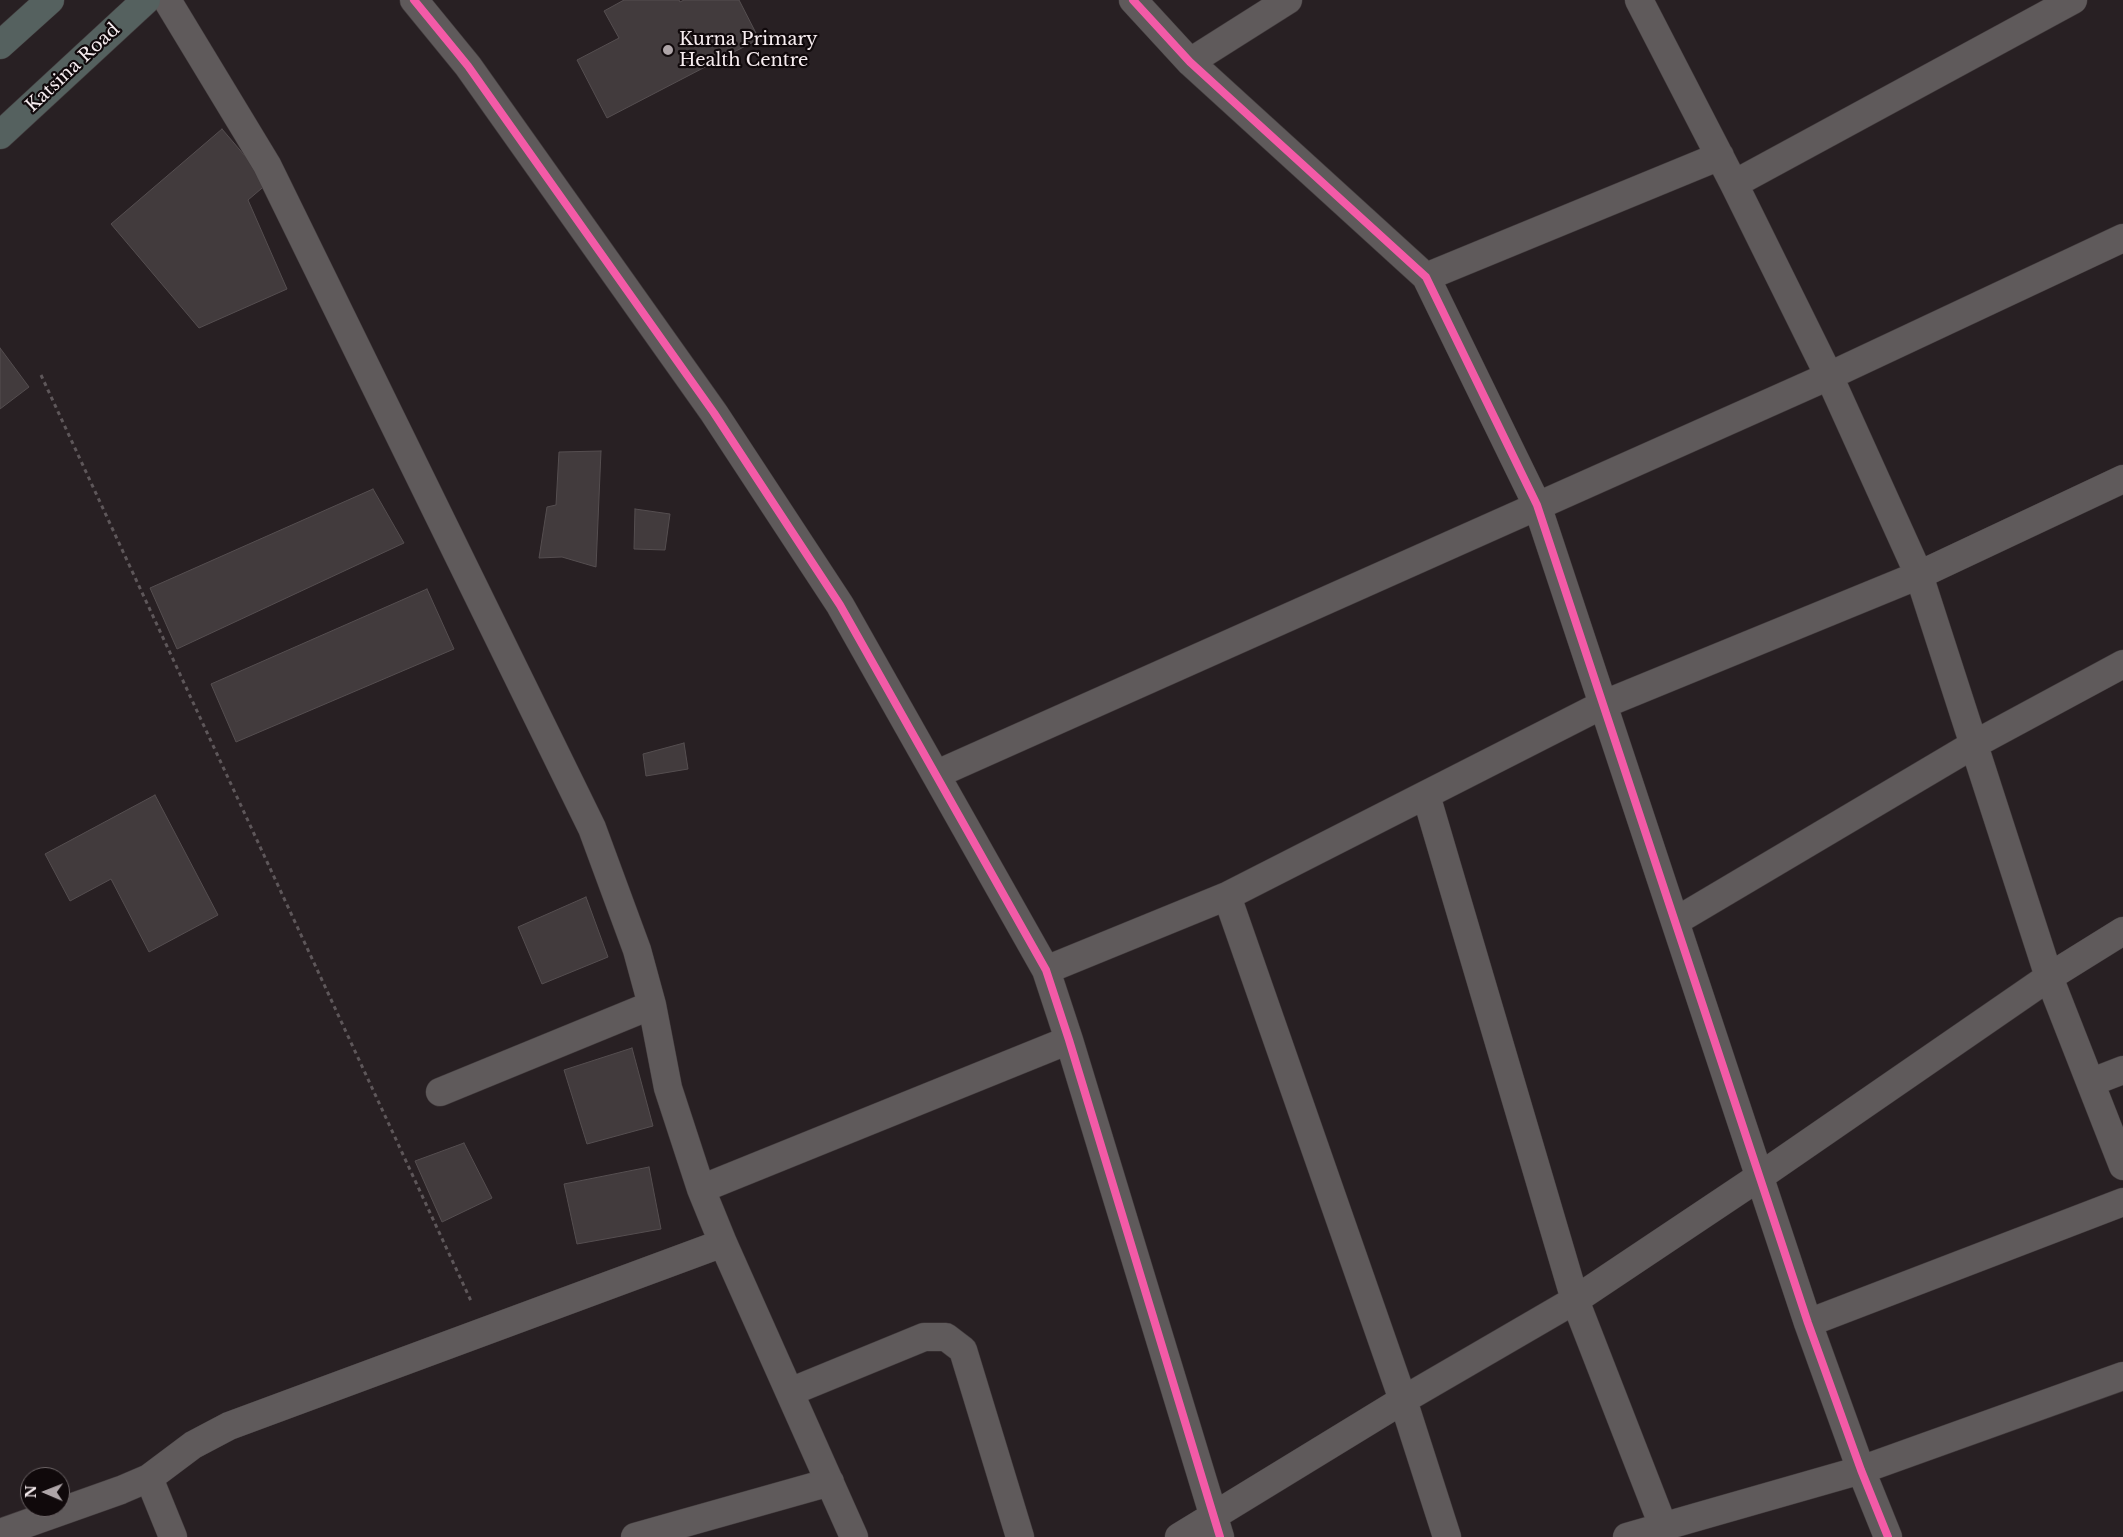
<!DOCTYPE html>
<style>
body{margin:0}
#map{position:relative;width:2123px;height:1537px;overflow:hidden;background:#282023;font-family:"Libre Baskerville",serif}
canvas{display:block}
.north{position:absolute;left:20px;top:1467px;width:50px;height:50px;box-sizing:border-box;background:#10090b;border:1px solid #6c6466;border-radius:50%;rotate:271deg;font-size:14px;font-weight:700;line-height:20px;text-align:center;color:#f6ecef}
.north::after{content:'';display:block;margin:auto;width:18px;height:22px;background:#aea5a8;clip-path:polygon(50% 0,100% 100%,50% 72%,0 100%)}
</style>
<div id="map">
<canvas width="2123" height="1537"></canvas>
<div class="north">N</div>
</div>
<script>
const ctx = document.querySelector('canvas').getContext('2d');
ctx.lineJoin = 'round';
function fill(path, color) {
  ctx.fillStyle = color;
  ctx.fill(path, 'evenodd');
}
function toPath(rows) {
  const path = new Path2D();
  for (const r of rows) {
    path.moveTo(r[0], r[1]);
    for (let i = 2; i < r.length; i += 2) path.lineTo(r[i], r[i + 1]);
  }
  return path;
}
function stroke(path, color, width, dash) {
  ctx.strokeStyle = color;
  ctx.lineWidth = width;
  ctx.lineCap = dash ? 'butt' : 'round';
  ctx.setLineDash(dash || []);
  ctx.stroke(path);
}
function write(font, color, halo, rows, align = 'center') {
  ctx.font = font + ' "Libre Baskerville",serif';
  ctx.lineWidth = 4.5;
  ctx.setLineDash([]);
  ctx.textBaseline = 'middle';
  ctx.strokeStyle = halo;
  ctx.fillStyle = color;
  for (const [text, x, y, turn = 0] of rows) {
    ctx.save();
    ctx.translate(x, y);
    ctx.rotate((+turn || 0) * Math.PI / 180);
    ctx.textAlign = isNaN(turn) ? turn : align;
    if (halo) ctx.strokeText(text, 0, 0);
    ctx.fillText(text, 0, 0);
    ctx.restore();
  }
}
const building = toPath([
 [624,0,679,0,680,2,684,0,739,0,759,39,607,118,577,60,619,38,604,11,624,0],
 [222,129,268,183,248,200,287,289,199,328,111,224,222,129],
 [0,348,29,387,0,409,0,348],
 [601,451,596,567,562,557,539,558,547,507,556,505,559,452,601,451],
 [373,489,404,543,177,649,150,588,373,489],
 [635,509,670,514,665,550,634,549,635,509],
 [427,589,454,649,236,742,211,684,427,589],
 [684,743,688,769,646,776,643,754,684,743],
 [155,795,218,915,149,952,111,879,70,901,45,854,155,795],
 [586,897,608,957,542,984,518,927,586,897],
 [632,1048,653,1126,587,1144,564,1070,632,1048],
 [464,1143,492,1198,442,1222,415,1161,464,1143],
 [649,1167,661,1229,577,1244,564,1184,649,1167]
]);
const path = toPath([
 [41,375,471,1301]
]);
const minor = toPath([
 [167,0,267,165,592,828,637,950,652,1005,668,1088,701,1189,723,1243,854,1537],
 [414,0,468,66,714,413,840,605,1046,970,1069,1040,1220,1537],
 [1133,0,1190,62,1426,277,1537,505,1808,1323,1861,1470,1888,1537],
 [1639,0,1734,184,1829,376,1919,575,2049,977,2123,1166],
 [1190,62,1288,0],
 [1734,184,2073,0],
 [1426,277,1720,156],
 [937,774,1829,376,2123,238],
 [1426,795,1575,1300,1663,1526],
 [1227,896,1403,1400,1447,1537],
 [1676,921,1973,745,2123,664],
 [1046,970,1227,896,1602,705,1919,575,2123,479],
 [2092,1082,2123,1070],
 [440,1092,652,1005],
 [701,1189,1069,1040],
 [1808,1323,2123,1202],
 [790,1392,924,1337,946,1337,963,1350,1020,1537],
 [149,1478,173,1537],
 [0,1533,121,1490,149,1478,193,1445,229,1426,723,1243],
 [635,1537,830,1482],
 [1179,1537,1403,1400,1575,1300,1759,1177,2049,977,2123,931],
 [1627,1537,1861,1470,2123,1376]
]);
const highway = toPath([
 [0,45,50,0],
 [0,135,146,0]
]);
const cycleway = toPath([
 [414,0,468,66,714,413,840,605,1046,970,1069,1040,1220,1537],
 [1133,0,1190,62,1426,277,1537,505,1808,1323,1861,1470,1888,1537]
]);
const markers = [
 [668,50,6,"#aea5a8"]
];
const poiNames = [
 ["Kurna Primary",679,40],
 ["Health Centre",679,61]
];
const streetNames = [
 ["Katsina Road",73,68,-43]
];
fill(building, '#423b3d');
stroke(building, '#554e50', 1);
stroke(minor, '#423b3d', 29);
stroke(highway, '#423b3d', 29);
stroke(path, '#5e575a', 3, [4, 4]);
stroke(minor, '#5f5a5b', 28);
stroke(highway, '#55615f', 28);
stroke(cycleway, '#f35aa7', 8);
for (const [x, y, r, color] of markers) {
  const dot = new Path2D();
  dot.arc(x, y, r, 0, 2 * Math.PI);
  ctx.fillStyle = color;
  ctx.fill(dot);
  stroke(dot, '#10090b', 2);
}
write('18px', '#f6ecef', '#10090b', poiNames, 'left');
write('18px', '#f6ecef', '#10090b', streetNames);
</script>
